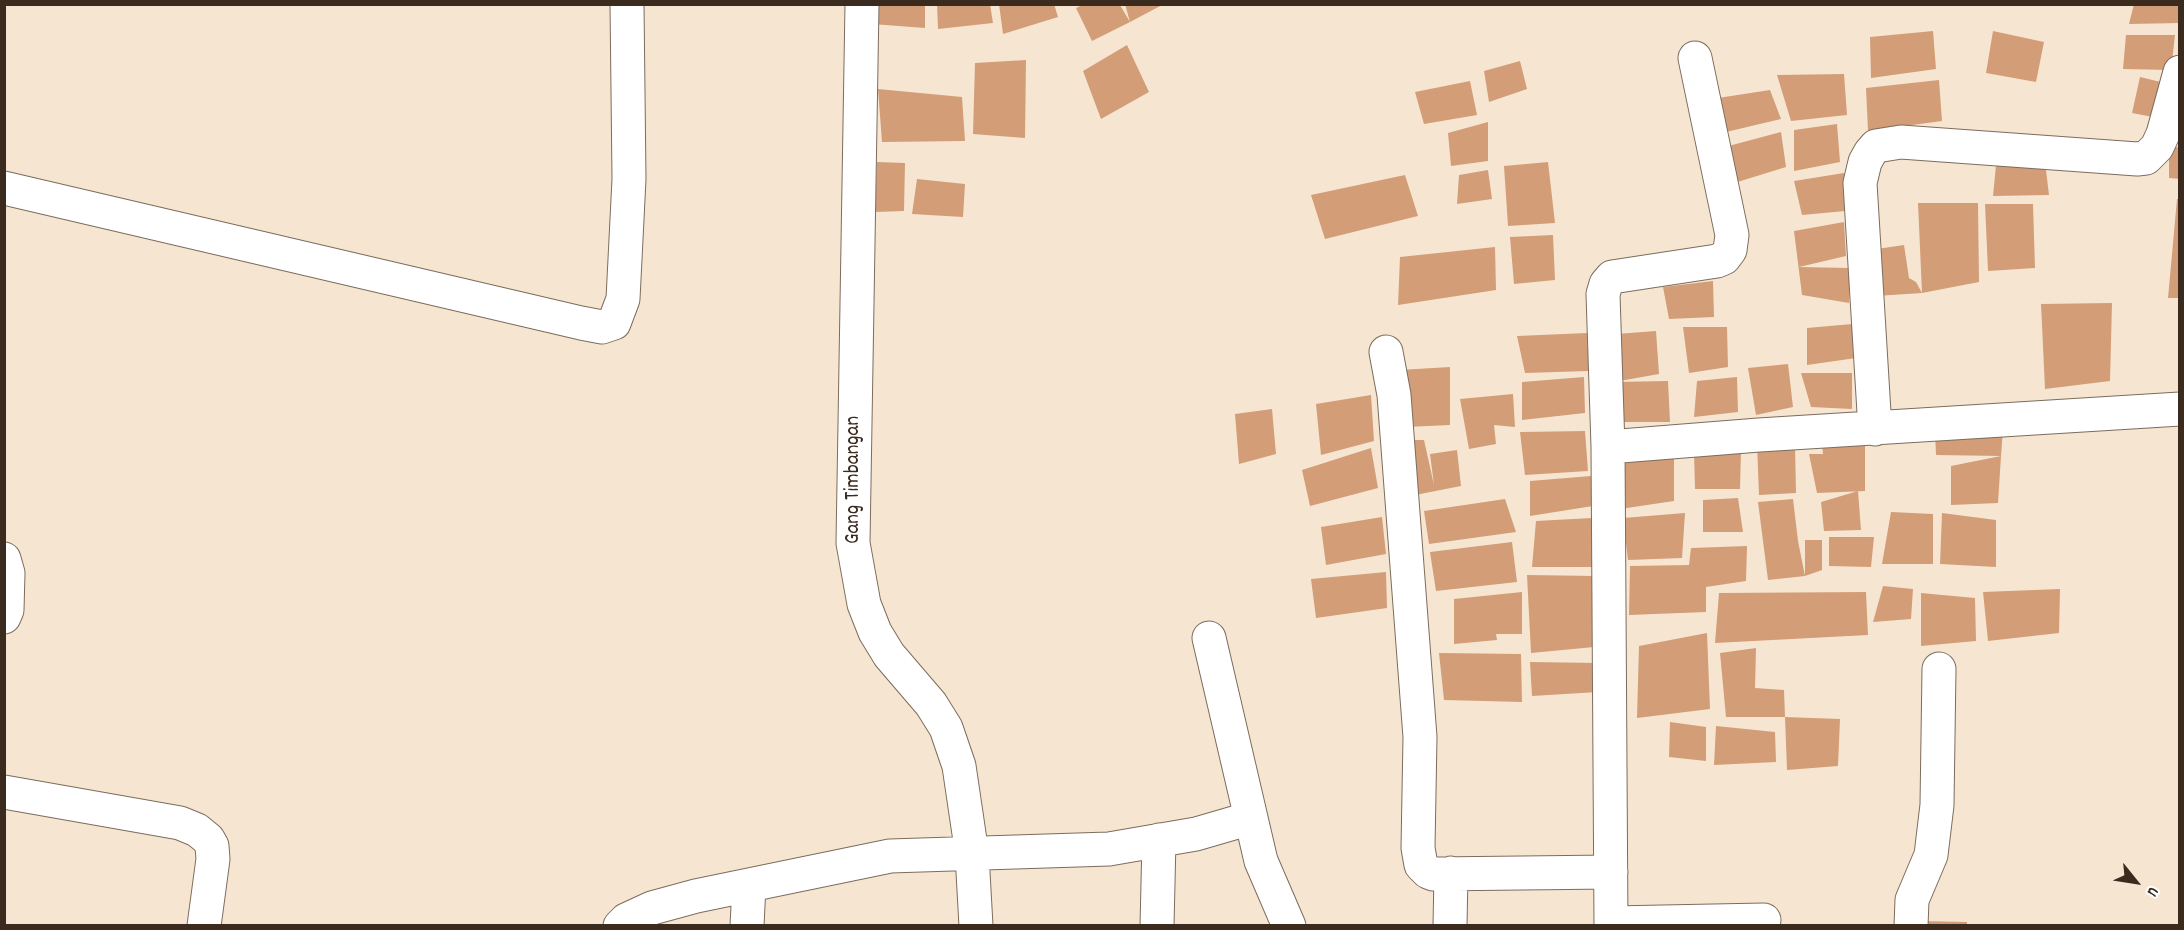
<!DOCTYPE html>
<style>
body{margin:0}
#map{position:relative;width:2184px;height:930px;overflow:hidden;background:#f6e6d1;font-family:Dekko,sans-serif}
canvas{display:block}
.frame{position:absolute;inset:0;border:6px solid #3b2a1e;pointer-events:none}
.north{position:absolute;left:2106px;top:852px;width:60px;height:60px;-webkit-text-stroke:4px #fff;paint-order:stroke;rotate:120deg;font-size:16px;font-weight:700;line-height:24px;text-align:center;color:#3b2a1e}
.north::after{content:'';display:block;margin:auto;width:21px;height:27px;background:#3b2a1e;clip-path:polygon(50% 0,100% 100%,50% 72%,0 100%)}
</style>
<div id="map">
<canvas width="2184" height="930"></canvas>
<div class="frame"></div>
<div class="north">U</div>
</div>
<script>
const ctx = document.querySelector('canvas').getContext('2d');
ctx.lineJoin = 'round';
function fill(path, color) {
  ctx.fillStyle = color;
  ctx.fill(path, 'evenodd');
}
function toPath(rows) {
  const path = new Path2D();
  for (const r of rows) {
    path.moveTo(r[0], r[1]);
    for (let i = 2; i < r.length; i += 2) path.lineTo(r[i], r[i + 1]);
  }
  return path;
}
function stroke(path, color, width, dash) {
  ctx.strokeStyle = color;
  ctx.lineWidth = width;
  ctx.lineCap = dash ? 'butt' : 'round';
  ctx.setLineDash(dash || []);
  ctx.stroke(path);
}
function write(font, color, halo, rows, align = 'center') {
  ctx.font = font + ' Dekko,sans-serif';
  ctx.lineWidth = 6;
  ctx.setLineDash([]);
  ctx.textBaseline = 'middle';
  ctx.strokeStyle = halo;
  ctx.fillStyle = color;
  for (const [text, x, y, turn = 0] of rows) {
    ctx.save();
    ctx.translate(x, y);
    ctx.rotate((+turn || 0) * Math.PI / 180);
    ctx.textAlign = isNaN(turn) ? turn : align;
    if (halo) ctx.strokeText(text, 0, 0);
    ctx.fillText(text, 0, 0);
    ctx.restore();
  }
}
const building = toPath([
 [872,4,925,4,925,28,872,24],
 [937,4,990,4,993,23,938,29],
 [999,4,1054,4,1058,17,1003,34],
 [1125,4,1164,4,1130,22],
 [2134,4,2180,4,2180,23,2129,24],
 [1082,5,1120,5,1130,22,1092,41,1076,8],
 [1933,31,1936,69,1871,78,1870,37],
 [1993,31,2044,42,2036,82,1986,73],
 [2126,35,2175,35,2171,70,2123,69],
 [1127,45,1149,92,1101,119,1083,71],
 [1026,60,1025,138,973,134,975,63],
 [1520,61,1527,89,1489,102,1484,71],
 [1844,74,1847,115,1791,121,1777,75],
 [2140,77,2165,83,2158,118,2132,113],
 [1939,80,1942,121,1868,131,1866,88],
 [1470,81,1477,115,1424,124,1415,92],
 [878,89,962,97,965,141,882,142],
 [1770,90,1781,119,1726,132,1718,98],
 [1488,122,1488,161,1451,166,1448,133],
 [1837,124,1840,162,1794,171,1794,130],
 [1781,132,1786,167,1731,184,1721,148],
 [2180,147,2180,179,2169,178,2169,148],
 [1997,155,2045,162,2049,195,1993,196],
 [877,162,905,163,904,211,875,212],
 [1548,162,1555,223,1508,226,1504,166],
 [1488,170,1492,199,1457,204,1459,175],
 [1844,173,1845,211,1802,215,1794,181],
 [1405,175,1418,216,1325,239,1311,195],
 [917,179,965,184,963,217,912,214],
 [2177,199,2180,199,2180,298,2168,298],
 [1918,203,1978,203,1979,282,1922,293,1876,296,1870,250,1904,245,1909,278,1916,282,1922,293],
 [1985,204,2033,204,2035,268,1988,271],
 [1844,222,1846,256,1799,267,1850,268,1849,303,1802,295,1794,231],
 [1553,235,1555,280,1514,284,1510,237],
 [1495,247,1496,290,1398,305,1400,257],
 [1713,281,1714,317,1669,319,1663,287],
 [2112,303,2110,381,2045,389,2041,304],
 [1852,324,1856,358,1807,365,1807,328],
 [1683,327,1727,327,1728,367,1689,373],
 [1656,331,1659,374,1614,382,1616,334],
 [1587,333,1589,371,1525,373,1517,336],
 [1788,364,1793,407,1756,415,1748,368],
 [1450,367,1450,425,1406,427,1399,370],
 [1801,373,1852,373,1852,409,1811,407],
 [1584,377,1585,413,1522,420,1522,382],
 [1737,377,1738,412,1694,417,1697,381],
 [1668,381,1670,422,1617,422,1614,382],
 [1513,394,1515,427,1494,425,1496,444,1469,449,1460,399],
 [1371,395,1374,441,1321,455,1316,404],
 [1272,409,1276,454,1239,464,1235,414],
 [2003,429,2001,456,1998,503,1951,505,1951,466,2001,456,1936,455,1935,430],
 [1585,431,1588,471,1525,475,1520,432],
 [1865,439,1865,491,1817,493,1809,454,1823,454,1822,444],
 [1403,440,1424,440,1434,485,1430,454,1457,450,1461,486,1410,496],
 [1757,444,1795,445,1796,493,1759,495],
 [1371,448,1378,488,1310,506,1302,470],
 [1741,451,1740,489,1695,489,1694,452],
 [1674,455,1674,501,1620,509,1616,459],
 [1591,476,1593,506,1530,516,1530,481],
 [1858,491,1861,530,1824,531,1821,502],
 [1738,498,1743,532,1703,532,1703,500],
 [1505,499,1516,532,1429,544,1424,511],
 [1793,499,1798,541,1805,576,1768,580,1758,502],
 [1891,512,1933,514,1933,564,1882,564],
 [1685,513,1682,558,1628,560,1623,518],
 [1942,513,1996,520,1996,567,1940,564],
 [1382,517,1386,554,1326,565,1321,527],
 [1592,518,1592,567,1532,567,1536,521],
 [1829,537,1874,537,1871,567,1829,566],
 [1805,540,1822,540,1822,570,1805,576],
 [1512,542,1517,582,1436,591,1430,552],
 [1747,546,1746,581,1706,587,1706,612,1629,615,1630,566,1689,565,1691,548],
 [1386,572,1387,608,1316,618,1311,579],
 [1527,575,1595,576,1594,647,1531,653],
 [1883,586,1913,589,1911,619,1873,622],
 [2060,589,2059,633,1988,641,1983,592],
 [1522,592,1522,634,1496,634,1497,640,1454,644,1454,599],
 [1866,592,1868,635,1715,643,1719,593],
 [1921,593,1975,598,1976,641,1921,646],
 [1707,633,1710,709,1637,718,1639,646],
 [1756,648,1755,688,1784,690,1785,717,1726,717,1720,653],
 [1439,653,1521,654,1522,702,1444,700],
 [1530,662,1600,663,1598,692,1532,696],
 [1785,717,1840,719,1838,766,1787,770],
 [1670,722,1706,727,1706,761,1669,757],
 [1716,726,1775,732,1776,762,1714,765],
 [1920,921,1967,922,1967,926,1920,926]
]);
const minor = toPath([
 [862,4,853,543,864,604,875,632,889,655,931,704,946,728,959,766,972,854,976,926],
 [4,188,581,323,602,327,614,323,623,299,629,179,627,4],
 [1386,352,1394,395,1420,737,1418,848,1421,865,1428,872,1433,874,1611,872],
 [1875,429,1860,183,1865,162,1870,153,1876,146,1901,142,2137,159,2146,158,2157,147,2163,134,2180,72],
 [1608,447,1759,435,2180,409],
 [4,559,8,573,7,610,4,617],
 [1209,638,1261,861,1289,926],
 [4,792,180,823,197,830,208,839,212,846,213,859,204,926],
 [1612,923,1764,920],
 [620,926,626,920,652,908,696,896,890,856,1109,849,1196,834,1251,818],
 [747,926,749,885],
 [1157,926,1159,840],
 [1450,926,1451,873],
 [1611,926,1608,447,1603,294,1606,284,1612,277,1717,261,1724,258,1730,250,1732,235,1695,58],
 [1911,926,1912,900,1931,855,1937,805,1939,669]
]);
const streetNames = [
 ["Gang Timbangan",855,480,-90]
];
fill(building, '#d39d78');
stroke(minor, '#7c6c5d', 35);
stroke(minor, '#fff', 33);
write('21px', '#3b2a1e', '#fff', streetNames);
</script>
